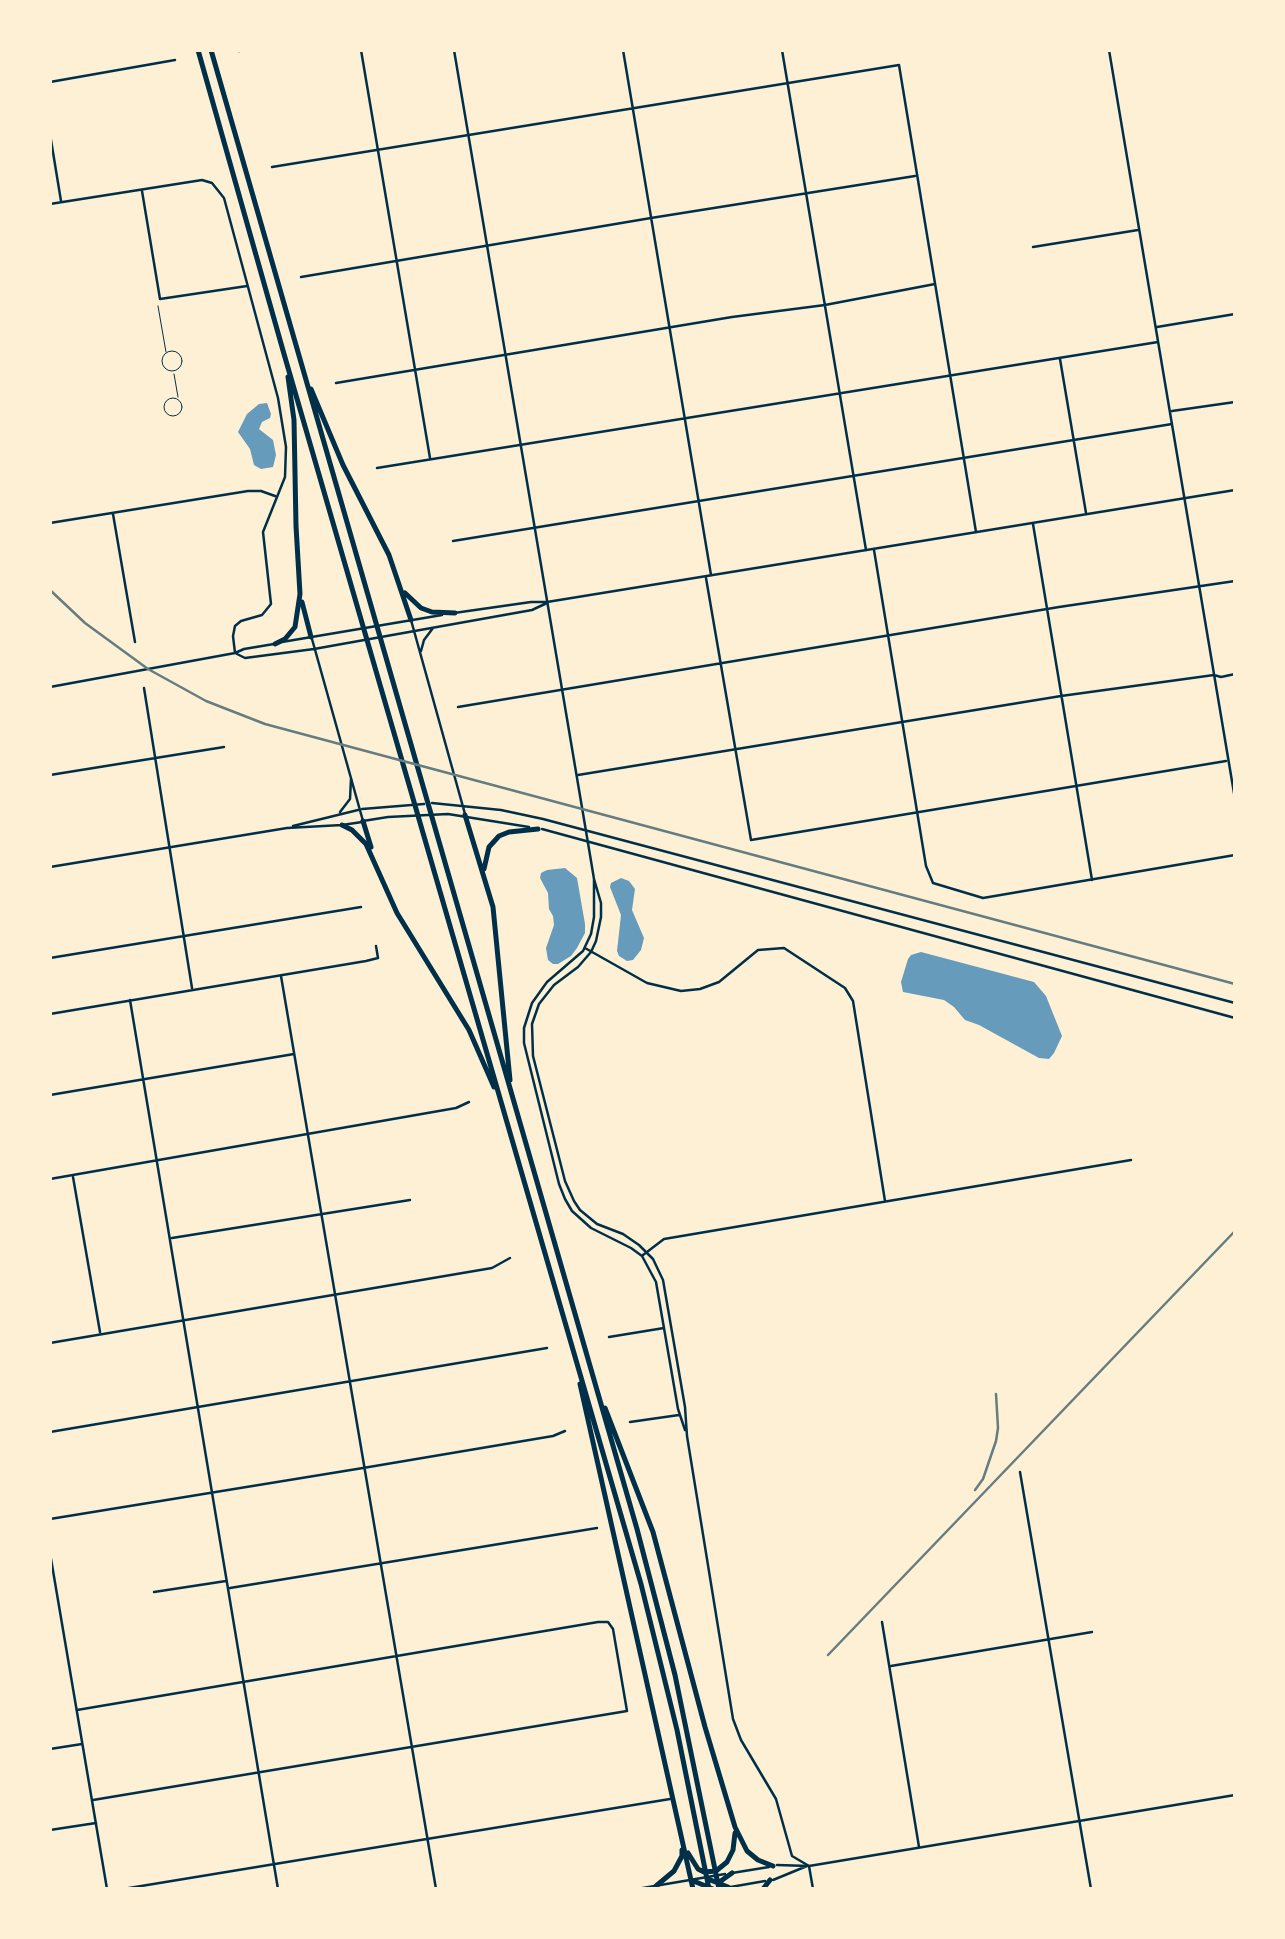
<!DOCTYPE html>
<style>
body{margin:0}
#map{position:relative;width:1285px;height:1939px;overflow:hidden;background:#fdf0d5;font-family:Roboto,sans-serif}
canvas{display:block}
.frame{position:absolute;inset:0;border:52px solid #fdf0d5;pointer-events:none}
</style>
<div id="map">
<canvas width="1285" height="1939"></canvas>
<div class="frame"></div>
</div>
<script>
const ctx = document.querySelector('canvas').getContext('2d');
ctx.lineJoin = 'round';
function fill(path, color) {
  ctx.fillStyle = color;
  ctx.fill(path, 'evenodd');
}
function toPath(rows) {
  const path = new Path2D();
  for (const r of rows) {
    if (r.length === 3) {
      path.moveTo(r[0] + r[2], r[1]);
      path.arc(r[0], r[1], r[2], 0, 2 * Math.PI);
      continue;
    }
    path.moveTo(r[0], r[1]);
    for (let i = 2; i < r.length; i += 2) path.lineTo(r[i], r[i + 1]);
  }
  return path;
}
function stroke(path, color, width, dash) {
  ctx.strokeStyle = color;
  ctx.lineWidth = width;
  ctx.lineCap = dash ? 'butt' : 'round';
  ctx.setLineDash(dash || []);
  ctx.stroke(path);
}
const water = toPath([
 [267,403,271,414,270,418,262,422,259,429,273,440,276,455,273,467,261,469,254,465,250,449,238,432,247,414,259,404],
 [565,868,577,878,585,924,585,933,577,948,571,956,558,964,553,964,548,960,546,948,554,925,553,916,549,909,548,893,540,878,541,873,547,870],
 [621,878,629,881,635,889,632,910,644,938,641,950,633,960,627,961,619,956,617,951,621,915,610,887,611,883],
 [921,952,1034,982,1046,996,1062,1036,1054,1053,1049,1059,1039,1058,979,1025,965,1020,954,1007,944,1000,903,992,901,982,908,959,911,955]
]);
const pedestrian = toPath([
 [158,306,166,352],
 [172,361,10],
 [174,374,178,397],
 [173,407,9]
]);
const minor = toPath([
 [361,50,430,458],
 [623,50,711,575],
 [782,50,866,550],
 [1109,50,1235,799],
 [239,51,242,50],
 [50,82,175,60],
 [50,134,61,201],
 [272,167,899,65,976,532],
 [142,191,160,299,247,286],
 [50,204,202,180,212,183,224,198,278,398,286,447,285,477,263,532,271,604,262,615,241,621,235,626,233,636,235,653],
 [1033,247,1138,230],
 [301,277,651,218,915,176],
 [1157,327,1235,314],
 [1060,359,1086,513],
 [336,383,732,317,825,305,935,284],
 [1172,411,1235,402],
 [377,468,1158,342],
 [113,514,135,642],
 [50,523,248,491,261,491,275,496],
 [1033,524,1092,880],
 [453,541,1172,424],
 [874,550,926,866,933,883,983,898,1235,855],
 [706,578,751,840,1226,761],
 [144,688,192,988],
 [458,707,1059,607,1235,581],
 [50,775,224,747],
 [578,775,1061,696,1214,675,1221,677,1235,674],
 [588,843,594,879,594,917,591,934,583,951,547,982,532,1003,524,1028,524,1043,559,1184,565,1199,572,1211,591,1228,631,1248,642,1256,656,1282,678,1409,685,1430],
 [594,879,601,903,601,917,596,941,591,952,578,967,554,985,539,1004,532,1024,533,1056,565,1181,574,1201,580,1210,597,1224,623,1234,639,1245,653,1259,663,1280,685,1407,687,1436,733,1719,741,1740,776,1799,792,1856,809,1866,813,1889],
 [585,948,647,983,681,991,700,989,719,982,758,950,784,948,845,988,853,1001,885,1201],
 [50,958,361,907],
 [281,976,436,1889],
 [130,1000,278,1889],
 [50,1014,366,961,378,958,376,946],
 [50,1095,294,1054],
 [73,1177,100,1332],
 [50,1179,456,1108,469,1102],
 [172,1238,410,1200],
 [643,1255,664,1239,1131,1160],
 [609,1337,664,1328],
 [50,1343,492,1268,510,1258],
 [630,1422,679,1415],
 [50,1432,547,1348],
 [1020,1472,1091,1889],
 [50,1519,363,1468,553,1436,565,1431],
 [230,1588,597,1528],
 [154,1592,226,1581],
 [882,1622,919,1847],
 [891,1666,1092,1632],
 [77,1710,598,1622,608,1622,613,1629,627,1711,93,1800],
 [50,1749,82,1744],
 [50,1830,96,1823],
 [123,1889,670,1799]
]);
const tertiary = toPath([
 [454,50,588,843],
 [340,812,350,799,351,779],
 [293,826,358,810],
 [50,867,287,828,342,825,362,822],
 [50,1553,107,1889]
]);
const secondary = toPath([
 [454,613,531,602,547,602,1235,490],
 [411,620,465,814],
 [312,639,363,821,388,817,448,814,529,827],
 [282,642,442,615],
 [421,651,424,640,433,628],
 [237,654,245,658,314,649,532,610,547,603],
 [50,687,235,653,244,649,274,644],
 [432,803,501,810,543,819,1235,1003],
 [362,809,424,804],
 [542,829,1235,1018],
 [777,1865,809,1866,1235,1795],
 [732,1873,769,1867],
 [773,1880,807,1866],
 [637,1889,725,1874],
 [719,1889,765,1881]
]);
const motorway = toPath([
 [198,50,284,354,641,1584,677,1730,709,1889],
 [211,50,637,1529,675,1675,719,1889],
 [311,389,343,465,389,555,411,620],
 [405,593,421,608,432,612,455,613],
 [302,602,311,637],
 [275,644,285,639,295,627,300,594,296,526,294,420,288,377],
 [465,815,493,907,510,1080],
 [363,821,371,847],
 [342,825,352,830,366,844,397,913,469,1030,494,1087],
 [484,869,489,847,499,836,509,832,538,829],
 [580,1384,693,1889],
 [605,1408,653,1532,705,1727,735,1827,747,1851,758,1860,773,1866],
 [688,1853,698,1869,704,1872,716,1871,727,1862,733,1850,735,1833],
 [708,1879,728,1887],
 [691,1880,713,1889],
 [718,1883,732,1873],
 [656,1886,674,1871,682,1856,682,1850],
 [763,1889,770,1880]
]);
const rail = toPath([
 [50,590,85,623,148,669,206,701,265,724,1235,984],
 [975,1490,983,1479,996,1441,998,1428,996,1394],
 [828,1655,1235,1231]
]);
fill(water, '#669bbc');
stroke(pedestrian, '#003049', 1);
stroke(minor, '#003049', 2.5);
stroke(tertiary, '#003049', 2.5);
stroke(secondary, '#003049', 2.5);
stroke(motorway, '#003049', 5);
stroke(rail, '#657d81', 2.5);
</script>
